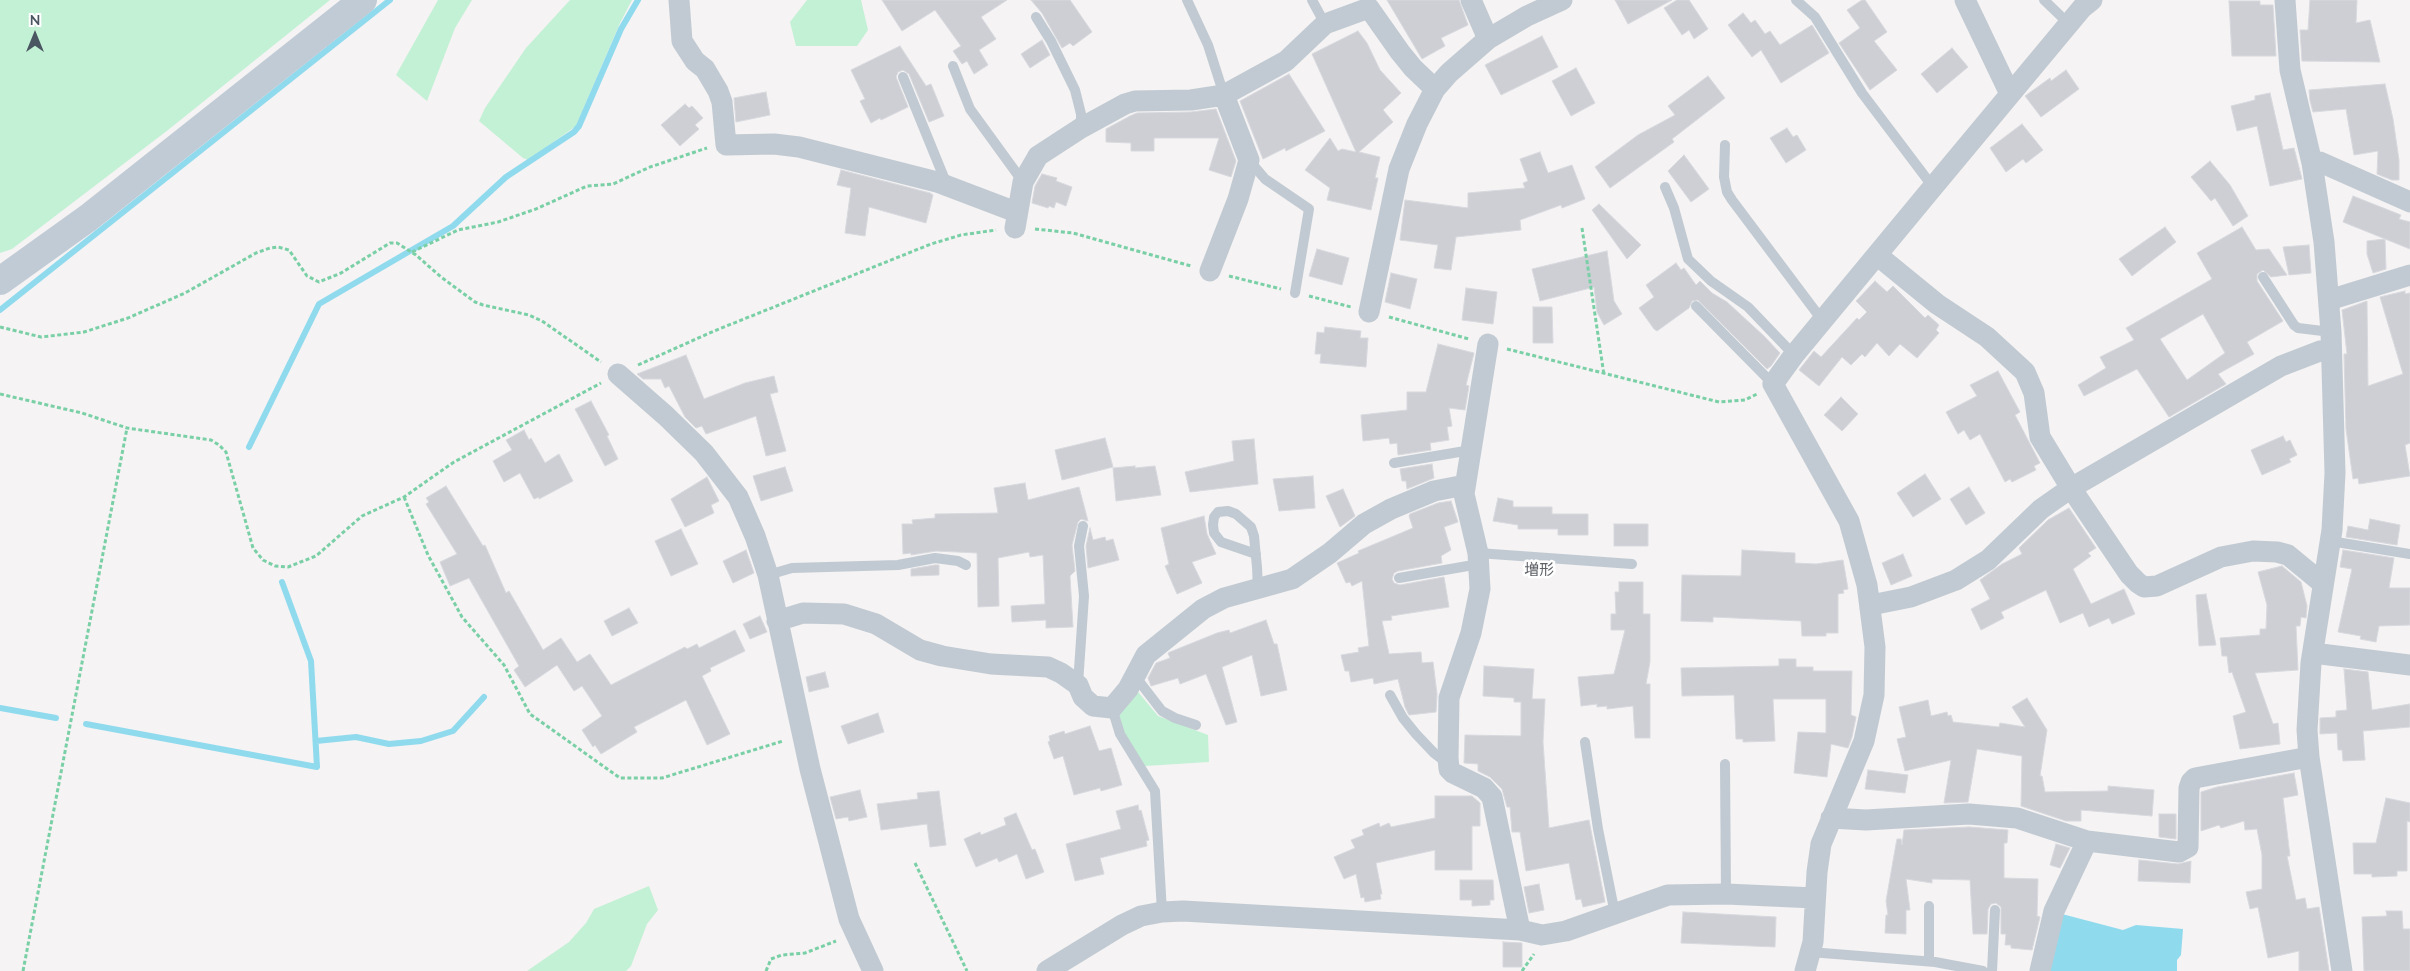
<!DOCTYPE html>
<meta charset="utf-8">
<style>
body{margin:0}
#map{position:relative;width:2410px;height:971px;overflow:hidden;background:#f5f3f3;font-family:Mulish,sans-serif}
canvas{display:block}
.north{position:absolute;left:10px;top:10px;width:50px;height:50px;-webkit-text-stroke:4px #fff;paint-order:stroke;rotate:0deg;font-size:14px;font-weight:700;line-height:20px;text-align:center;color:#4a5661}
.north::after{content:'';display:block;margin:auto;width:18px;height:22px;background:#4a5661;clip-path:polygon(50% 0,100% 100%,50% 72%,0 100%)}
</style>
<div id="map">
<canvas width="2410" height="971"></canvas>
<div class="north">N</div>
</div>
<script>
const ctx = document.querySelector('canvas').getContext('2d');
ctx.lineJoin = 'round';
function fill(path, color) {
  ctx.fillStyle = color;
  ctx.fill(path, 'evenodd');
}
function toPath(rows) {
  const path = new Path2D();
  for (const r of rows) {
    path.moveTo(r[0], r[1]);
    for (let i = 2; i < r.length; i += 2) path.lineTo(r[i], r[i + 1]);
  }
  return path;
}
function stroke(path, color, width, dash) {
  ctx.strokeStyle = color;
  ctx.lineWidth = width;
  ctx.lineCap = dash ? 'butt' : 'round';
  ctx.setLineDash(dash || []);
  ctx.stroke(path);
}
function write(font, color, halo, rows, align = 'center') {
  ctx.font = font + ' Mulish,"Noto Sans JP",sans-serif';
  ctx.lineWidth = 5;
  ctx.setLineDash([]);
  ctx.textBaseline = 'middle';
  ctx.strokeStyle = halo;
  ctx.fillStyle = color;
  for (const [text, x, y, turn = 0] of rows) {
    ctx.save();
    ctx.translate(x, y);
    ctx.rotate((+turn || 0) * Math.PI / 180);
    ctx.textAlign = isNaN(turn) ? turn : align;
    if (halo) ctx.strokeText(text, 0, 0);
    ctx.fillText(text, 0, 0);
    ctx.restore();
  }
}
const green = toPath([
 [0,0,330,0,168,130,12,249,0,253],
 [438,0,472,0,455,28,427,101,396,75],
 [570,0,632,0,620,23,576,126,528,160,523,158,479,121,485,108,526,48],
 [807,0,861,0,868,30,857,46,796,46,790,22],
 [1134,687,1158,716,1208,735,1209,762,1145,766,1121,728,1118,709],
 [649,886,658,910,647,924,631,966,626,971,527,971,569,942,586,923,594,909]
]);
const water = toPath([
 [2062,914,2123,930,2136,925,2183,929,2181,955,2177,960,2177,971,2049,971]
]);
const stream = toPath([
 [0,310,390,0],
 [249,447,319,304,453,226,506,177,574,132,579,126,621,29,638,0],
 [0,708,56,718],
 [86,724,317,767,311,661,282,582],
 [316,741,356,737,389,744,421,741,453,731,484,697]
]);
const building = toPath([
 [882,0,1007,0,981,17,996,39,979,50,988,65,974,74,967,61,962,64,953,51,961,46,935,10,902,31,882,0],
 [1031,0,1070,0,1092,32,1073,46,1070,43,1062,48,1042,13,1031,0],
 [1387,0,1459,0,1468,25,1441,38,1445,46,1422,59,1387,0],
 [1615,0,1672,0,1628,24,1615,0],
 [1677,0,1689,0,1708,29,1694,39,1689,30,1682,35,1664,8,1677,0],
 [1862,0,1865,0,1887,32,1874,41,1897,70,1870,90,1839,43,1860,28,1847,10,1862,0],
 [2310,0,2357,0,2356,23,2370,20,2380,62,2302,61,2300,30,2308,30,2310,0],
 [2229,1,2260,1,2260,5,2273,5,2276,56,2232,56,2229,1],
 [1743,13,1751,23,1755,20,1765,34,1770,31,1780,45,1812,25,1829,53,1781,83,1761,50,1752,57,1728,25,1743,13],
 [1358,31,1367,43,1380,70,1401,93,1383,110,1393,122,1359,152,1380,157,1375,178,1378,178,1371,210,1327,200,1330,188,1305,170,1330,138,1338,151,1342,149,1356,152,1312,54,1358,31],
 [1542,36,1558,67,1501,95,1485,65,1542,36],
 [1042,40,1050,55,1030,68,1021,54,1042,40],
 [900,46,926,86,931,84,944,116,929,122,909,74,903,70,898,72,896,77,908,107,881,120,880,118,871,123,860,101,865,99,851,70,900,46],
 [1952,48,1968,67,1937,93,1921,74,1952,48],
 [1576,68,1595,103,1571,116,1552,81,1576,68],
 [2066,70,2079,89,2041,117,2025,96,2050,78,2051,81,2066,70],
 [1289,74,1325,131,1286,151,1285,148,1263,159,1240,101,1289,74],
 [1708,76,1725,98,1672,139,1674,142,1610,188,1595,167,1638,135,1675,115,1668,106,1708,76],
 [2385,84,2393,119,2399,160,2399,180,2392,180,2377,174,2378,151,2354,155,2346,109,2313,112,2310,101,2309,90,2385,84],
 [766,92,770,115,736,122,734,98,766,92],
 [2270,93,2283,150,2294,148,2302,179,2270,186,2257,126,2237,131,2231,106,2255,100,2255,96,2270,93],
 [685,104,689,108,692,106,703,118,695,125,699,129,680,146,661,125,685,104],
 [1216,109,1236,161,1231,177,1209,170,1219,138,1154,138,1154,151,1131,151,1131,143,1106,142,1106,129,1130,116,1137,113,1191,112,1216,109],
 [2022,124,2043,150,2026,163,2023,159,2006,172,1990,148,2022,124],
 [1787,128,1793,137,1797,135,1806,150,1786,163,1770,138,1787,128],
 [1540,152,1548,173,1572,165,1585,199,1562,208,1561,205,1520,220,1521,230,1456,237,1451,270,1434,268,1438,245,1400,240,1405,200,1468,208,1468,193,1525,188,1523,183,1528,181,1520,159,1540,152],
 [1684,155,1709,189,1691,202,1668,171,1684,155],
 [2210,161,2230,185,2248,216,2233,226,2215,198,2211,201,2191,177,2210,161],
 [841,170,930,193,933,195,926,223,869,207,865,236,845,233,851,188,837,185,841,170],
 [1042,174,1057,178,1056,181,1072,187,1066,206,1056,202,1054,208,1049,206,1048,208,1032,203,1035,186,1042,174],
 [2353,196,2401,215,2399,219,2410,222,2410,249,2343,222,2353,196],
 [1599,204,1641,245,1627,259,1592,210,1599,204],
 [2165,227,2176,242,2132,276,2119,259,2165,227],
 [2242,227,2256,250,2269,249,2287,275,2271,277,2263,270,2257,274,2257,281,2283,321,2247,342,2254,354,2218,374,2226,384,2169,417,2137,369,2084,396,2078,385,2106,368,2100,357,2134,340,2126,328,2212,279,2197,253,2242,227],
 [2203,314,2225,353,2187,380,2160,339,2203,314],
 [2385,239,2386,269,2373,273,2367,254,2367,241,2385,239],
 [2309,245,2311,273,2289,275,2283,247,2309,245],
 [1317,249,1349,258,1342,285,1309,276,1317,249],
 [1607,251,1614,301,1622,314,1604,325,1597,312,1594,287,1540,301,1532,269,1607,251],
 [1676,263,1681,270,1684,268,1696,285,1700,281,1712,293,1727,302,1764,336,1780,353,1771,366,1767,369,1698,300,1692,301,1689,308,1657,331,1654,329,1639,308,1654,297,1646,285,1676,263],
 [1391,273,1417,279,1410,309,1385,302,1391,273],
 [1875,281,1887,292,1893,286,1925,318,1928,315,1939,325,1936,330,1939,333,1917,358,1900,344,1889,356,1877,343,1865,357,1862,354,1851,365,1842,357,1819,386,1799,370,1814,351,1821,357,1857,318,1859,320,1867,312,1856,301,1875,281],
 [1466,288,1497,292,1493,324,1462,320,1466,288],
 [2405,291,2405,294,2410,293,2410,443,2405,445,2410,476,2359,484,2358,478,2353,479,2346,429,2344,354,2347,354,2342,310,2367,301,2368,386,2403,374,2380,297,2405,291],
 [1533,307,1552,307,1553,343,1533,343,1533,307],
 [1325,327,1361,331,1360,338,1368,338,1366,367,1320,363,1321,354,1315,354,1317,332,1324,333,1325,327],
 [1438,344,1474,353,1466,385,1469,386,1465,410,1449,408,1452,426,1447,427,1449,440,1430,443,1431,450,1398,455,1397,443,1390,444,1389,438,1363,441,1361,415,1407,410,1407,392,1426,392,1438,344],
 [686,355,704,399,745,383,774,376,778,392,770,394,786,451,766,456,756,416,706,434,702,426,696,428,685,417,669,386,665,388,661,379,643,379,637,374,686,355],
 [1998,371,2020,412,2015,415,2040,463,2034,466,2036,470,2012,482,2010,479,2005,482,1980,434,1970,440,1964,430,1958,434,1946,412,1977,396,1970,385,1998,371],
 [1841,397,1858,414,1842,431,1824,415,1841,397],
 [591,401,609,435,607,436,618,459,605,466,575,409,591,401],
 [524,430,529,440,531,438,545,463,559,454,573,481,539,499,539,497,534,499,520,473,504,482,493,461,512,450,506,440,524,430],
 [2283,436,2286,442,2290,440,2297,455,2289,459,2291,462,2262,475,2251,450,2283,436],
 [1105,438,1113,467,1062,480,1055,450,1105,438],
 [1254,439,1258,484,1190,492,1185,472,1234,461,1232,441,1254,439],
 [1432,464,1434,478,1407,489,1406,481,1402,481,1400,469,1432,464],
 [1135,466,1135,468,1155,466,1161,495,1116,501,1113,468,1135,466],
 [785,467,793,491,761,501,753,476,785,467],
 [1925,474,1941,499,1913,517,1897,493,1925,474],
 [1313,476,1315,508,1279,511,1273,479,1313,476],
 [707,477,719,501,711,505,714,513,685,527,671,499,707,477],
 [1025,483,1028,500,1079,487,1088,521,1081,519,1078,522,1072,545,1075,571,1070,576,1073,627,1046,628,1046,620,1012,622,1011,606,1045,604,1043,555,1030,557,1029,552,998,558,999,606,978,607,977,553,936,551,911,555,911,553,903,554,902,524,913,524,912,520,935,518,935,514,998,513,994,488,1025,483],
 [446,486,483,546,485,545,506,593,509,591,543,650,561,638,577,662,590,654,611,685,685,647,687,649,697,644,699,648,735,630,745,651,710,668,711,671,702,676,730,734,707,745,686,700,634,727,637,732,601,754,595,745,593,747,582,730,602,716,582,686,574,691,557,665,525,687,514,670,519,666,469,578,450,586,440,562,457,554,426,504,429,502,426,498,446,486],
 [1969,487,1985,513,1966,525,1950,499,1969,487],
 [1343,489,1355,516,1340,527,1326,496,1343,489],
 [1498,498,1513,501,1513,507,1552,507,1552,514,1588,514,1588,535,1558,535,1558,529,1518,529,1518,525,1493,521,1498,498],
 [1451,501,1458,522,1444,527,1451,550,1441,556,1442,563,1398,571,1394,573,1392,579,1394,583,1400,585,1444,577,1449,607,1391,616,1392,620,1382,621,1389,654,1421,652,1422,663,1433,662,1437,694,1436,712,1409,715,1405,707,1398,679,1374,684,1373,678,1351,682,1349,671,1345,671,1341,655,1359,652,1358,648,1369,646,1362,581,1352,586,1350,582,1346,583,1337,563,1359,553,1358,551,1413,528,1409,516,1410,514,1438,503,1451,501],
 [2069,508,2096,548,2088,553,2091,556,2073,569,2091,604,2124,589,2135,614,2112,624,2109,618,2089,627,2083,613,2060,623,2046,590,2001,612,2004,618,1981,630,1971,609,1990,599,1980,580,2002,564,2022,554,2019,548,2048,520,2069,508],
 [1204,516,1207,534,1216,554,1192,562,1202,583,1177,594,1165,566,1169,564,1161,528,1204,516],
 [2370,519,2400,525,2397,545,2346,537,2348,526,2368,530,2370,519],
 [1614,524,1648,524,1648,546,1614,546,1614,524],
 [1090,528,1093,540,1105,537,1106,541,1113,539,1119,560,1088,568,1086,546,1090,528],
 [681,529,698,564,671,576,655,541,681,529],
 [746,550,754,573,733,583,723,561,746,550],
 [1742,550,1795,553,1795,563,1816,564,1843,560,1848,589,1843,590,1844,593,1838,594,1838,633,1826,633,1826,636,1802,636,1801,621,1713,617,1713,622,1681,621,1682,575,1741,576,1742,550],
 [2343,550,2394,558,2389,588,2410,588,2410,625,2379,626,2376,642,2360,639,2361,636,2338,632,2352,569,2340,567,2343,550],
 [1903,554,1912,576,1891,585,1882,563,1903,554],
 [935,565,939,565,939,575,911,576,911,569,935,565],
 [2282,566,2301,582,2307,606,2306,618,2301,617,2300,626,2296,626,2298,670,2255,673,2273,724,2278,723,2280,744,2240,749,2233,716,2246,712,2232,672,2229,673,2227,656,2222,656,2220,638,2260,635,2260,629,2266,629,2267,605,2258,572,2282,566],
 [1619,582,1643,582,1643,614,1650,614,1650,662,1646,684,1650,684,1650,738,1635,738,1633,706,1607,709,1607,706,1597,707,1597,704,1581,706,1578,677,1614,674,1625,630,1611,630,1611,614,1616,614,1615,592,1619,592,1619,582],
 [2206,594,2216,645,2199,646,2196,595,2206,594],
 [629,608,638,623,612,636,604,621,629,608],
 [760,616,767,632,750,639,743,624,760,616],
 [1266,620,1274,644,1277,644,1287,690,1261,696,1252,655,1222,667,1237,722,1226,725,1206,674,1180,684,1178,678,1151,686,1148,678,1156,663,1170,658,1168,653,1170,652,1217,633,1229,630,1230,633,1266,620],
 [1779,659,1796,659,1796,667,1813,667,1813,671,1852,671,1851,715,1856,717,1852,737,1848,748,1831,744,1827,777,1794,773,1798,732,1826,733,1826,699,1773,699,1775,741,1743,742,1743,739,1736,739,1734,695,1682,696,1681,668,1779,666,1779,659],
 [1484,666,1534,669,1532,699,1545,699,1543,742,1549,828,1589,820,1605,902,1583,907,1581,899,1576,900,1569,863,1526,871,1520,832,1512,832,1510,807,1507,807,1502,789,1490,777,1478,771,1478,764,1464,763,1465,735,1521,736,1521,702,1514,702,1514,698,1483,696,1484,666],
 [2344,669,2368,672,2372,710,2410,704,2410,727,2363,731,2365,760,2343,761,2342,750,2338,750,2337,733,2320,734,2320,718,2336,717,2336,711,2347,710,2344,669],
 [825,672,829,687,809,692,806,677,825,672],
 [2027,698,2047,730,2040,776,2042,776,2045,792,2108,791,2108,786,2154,790,2152,816,2081,810,2081,821,2066,821,2021,806,2022,756,1977,749,1968,802,1944,803,1951,760,1905,771,1897,739,1906,737,1899,707,1928,700,1931,716,1947,712,1948,716,1951,715,1953,722,1999,727,2000,723,2025,727,2012,707,2027,698],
 [878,713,884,732,848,744,841,726,878,713],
 [1090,726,1099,751,1111,748,1122,785,1101,791,1100,788,1074,795,1063,756,1054,759,1048,742,1050,741,1049,736,1064,731,1065,734,1090,726],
 [1868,770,1908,775,1905,793,1865,789,1868,770],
 [2294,773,2298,795,2283,798,2290,856,2287,856,2296,900,2305,898,2307,909,2319,907,2329,971,2299,971,2299,951,2268,958,2258,907,2250,909,2246,892,2262,889,2262,855,2257,829,2245,830,2244,821,2221,828,2219,825,2201,831,2201,792,2217,787,2294,773],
 [860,790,867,817,849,821,848,817,836,819,830,797,860,790],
 [939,791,946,845,930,847,927,824,881,830,877,804,918,799,917,793,939,791],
 [1435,796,1472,796,1480,803,1480,826,1472,826,1472,870,1435,870,1435,850,1376,863,1382,894,1380,894,1381,899,1365,902,1364,897,1361,898,1356,874,1344,879,1334,857,1355,848,1351,840,1364,835,1362,830,1379,823,1380,827,1389,823,1391,827,1435,818,1435,796],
 [2386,798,2410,803,2410,822,2407,821,2407,871,2397,871,2397,876,2372,877,2372,874,2354,874,2353,843,2376,843,2386,798],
 [1138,805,1139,811,1141,810,1149,840,1146,841,1147,846,1100,858,1104,874,1075,881,1066,844,1121,829,1116,811,1138,805],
 [1016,813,1032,850,1035,849,1044,872,1026,879,1017,854,999,862,997,858,976,867,964,839,980,832,981,835,1006,825,1004,818,1016,813],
 [2159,814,2176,814,2176,839,2159,837,2159,814],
 [1969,827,2008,830,2007,843,2004,843,2004,878,2038,879,2037,916,2040,917,2032,950,2011,948,2011,945,2005,945,2006,934,2001,934,2001,907,1996,903,1991,904,1988,909,1987,934,1973,934,1970,880,1932,879,1932,883,1906,879,1910,910,1906,910,1906,934,1885,933,1886,915,1888,915,1886,901,1896,844,1897,839,1901,839,1902,845,1904,830,1969,827],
 [2056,844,2070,848,2060,868,2050,865,2056,844],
 [2139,860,2178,864,2191,861,2190,883,2138,881,2139,860],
 [1460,880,1493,880,1494,900,1490,900,1490,905,1472,906,1472,900,1460,900,1460,880],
 [1539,884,1544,910,1529,913,1524,887,1539,884],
 [2386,911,2402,911,2403,929,2410,929,2410,971,2364,971,2362,917,2387,916,2386,911],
 [1683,912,1776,917,1775,947,1681,943,1683,912],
 [1503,942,1522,943,1522,967,1503,967,1503,942]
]);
const path = toPath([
 [1582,228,1604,375],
 [1035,229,1073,233,1191,266],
 [412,252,458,230,498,222,536,209,587,186,613,184,650,167,707,148],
 [1229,276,1281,289],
 [1309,296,1351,307],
 [1389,317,1469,339],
 [0,327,41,337,84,332,128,318,185,293,256,253,270,248,278,247,289,250,307,276,319,282,341,273,390,243,397,243,416,255,441,277,475,302,483,305,529,315,542,321,601,362],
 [1507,349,1719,402,1745,400,1757,394],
 [638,365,714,331,931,244,961,235,996,230],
 [0,394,82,413,127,428,211,440,219,445,226,452,253,548,263,560,275,566,288,567,316,556,362,516,404,497,454,462,601,383],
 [404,497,428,555,462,617,504,665,530,714,620,778,662,778,783,741],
 [915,863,967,971],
 [23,971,127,428],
 [766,971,771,959,782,955,805,953,836,941],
 [1522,971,1534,954]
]);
const lane = toPath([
 [1187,0,1208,45,1224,95],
 [1312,0,1325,24],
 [1796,0,1815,17,1862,93,1933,187],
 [2044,0,2069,24],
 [1036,17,1051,41,1075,90,1081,114,1081,128],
 [953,66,970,109,1023,182],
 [903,77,947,185],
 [1725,145,1724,177,1727,192,1732,200,1822,320],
 [1249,160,1265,179,1309,209,1295,293],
 [1665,187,1674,208,1688,259,1711,281,1748,307,1794,355],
 [2263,277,2294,325,2298,328,2331,332],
 [1696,306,1773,384],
 [1394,463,1471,450],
 [2330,541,2410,554],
 [1478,553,1632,564],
 [1256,554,1221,542,1214,533,1213,525,1214,517,1218,512,1228,511,1236,514,1251,527,1254,536,1255,547,1257,567,1258,589],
 [768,575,792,568,898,565,935,558,958,561,966,565],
 [1399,578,1479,564],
 [1135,676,1162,711,1175,718,1196,725],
 [1078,684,1084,596,1079,546,1083,526],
 [1390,695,1403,718,1416,734,1434,753,1447,763],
 [1112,708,1120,734,1155,791,1162,912],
 [1585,742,1598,829,1615,914],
 [1725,764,1726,894],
 [1810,952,1935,962,1983,971],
 [1929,961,1929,906],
 [1992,971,1995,910]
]);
const street = toPath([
 [679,0,682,41,695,61,705,69,718,91,722,102,726,145,774,144,799,147,937,182,1016,212],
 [1471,0,1488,39],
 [1965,0,2010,94],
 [2285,0,2290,70,2312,163,2324,242,2331,332,2335,473,2332,530,2311,663,2307,730,2309,757,2342,971],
 [2312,163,2320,162,2410,202],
 [1015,228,1023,182,1038,156,1081,128,1125,104,1135,101,1191,100,1224,95,1286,61,1325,24,1369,8,1400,52,1413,68,1435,89],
 [1877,255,1937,304,1987,337,2025,372,2034,393,2040,437,2071,488,2129,574,2138,583,2144,587,2157,586,2221,557,2253,551,2277,552,2288,555,2322,583],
 [1210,271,1238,199,1249,160,1224,95],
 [2329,300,2410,275],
 [1369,312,1399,169,1417,124,1435,89,1449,73,1488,39,1527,16,1562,0],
 [1488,344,1464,494,1478,553,1480,589,1471,633,1449,698,1448,758,1449,769,1453,773,1484,788,1492,797,1520,930],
 [618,374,666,416,704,453,738,497,755,536,768,575,810,769,849,919,873,971],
 [1871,605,1911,597,1956,580,1988,560,2041,509,2071,488,2281,366,2320,351,2331,350],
 [777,621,803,613,844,614,876,624,920,650,942,656,991,664,1048,667,1061,673,1078,685,1083,697,1093,706,1112,708,1128,689,1146,655,1203,609,1224,598,1292,579,1330,553,1364,524,1391,509,1434,491,1465,485],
 [2313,653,2410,665],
 [1831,818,1866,820,1969,814,2017,818,2087,841,2179,852,2188,847,2189,788,2191,782,2195,778,2309,757],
 [1047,971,1122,925,1141,916,1162,912,1183,911,1520,930,1542,935,1566,931,1668,895,1726,894,1815,898],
 [1805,971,1813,942,1817,872,1821,844,1864,741,1874,695,1875,647,1867,585,1849,521,1773,384,1794,355,1933,187,2082,8,2092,0],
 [2040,971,2054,911,2087,841]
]);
const secondary = toPath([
 [0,281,88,218,363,0]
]);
const quarterNames = [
 ["増形",1539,570]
];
fill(green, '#c3f1d5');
fill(water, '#90daee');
stroke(stream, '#90daee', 6);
fill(building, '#cdcfd5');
stroke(building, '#d7d9de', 1);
stroke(path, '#7ad0a6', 3, [4, 2.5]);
stroke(lane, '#c1cad2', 10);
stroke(street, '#c1cad2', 21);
stroke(secondary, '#c1cbd6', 28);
write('15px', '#5f6368', '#fff', quarterNames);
</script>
